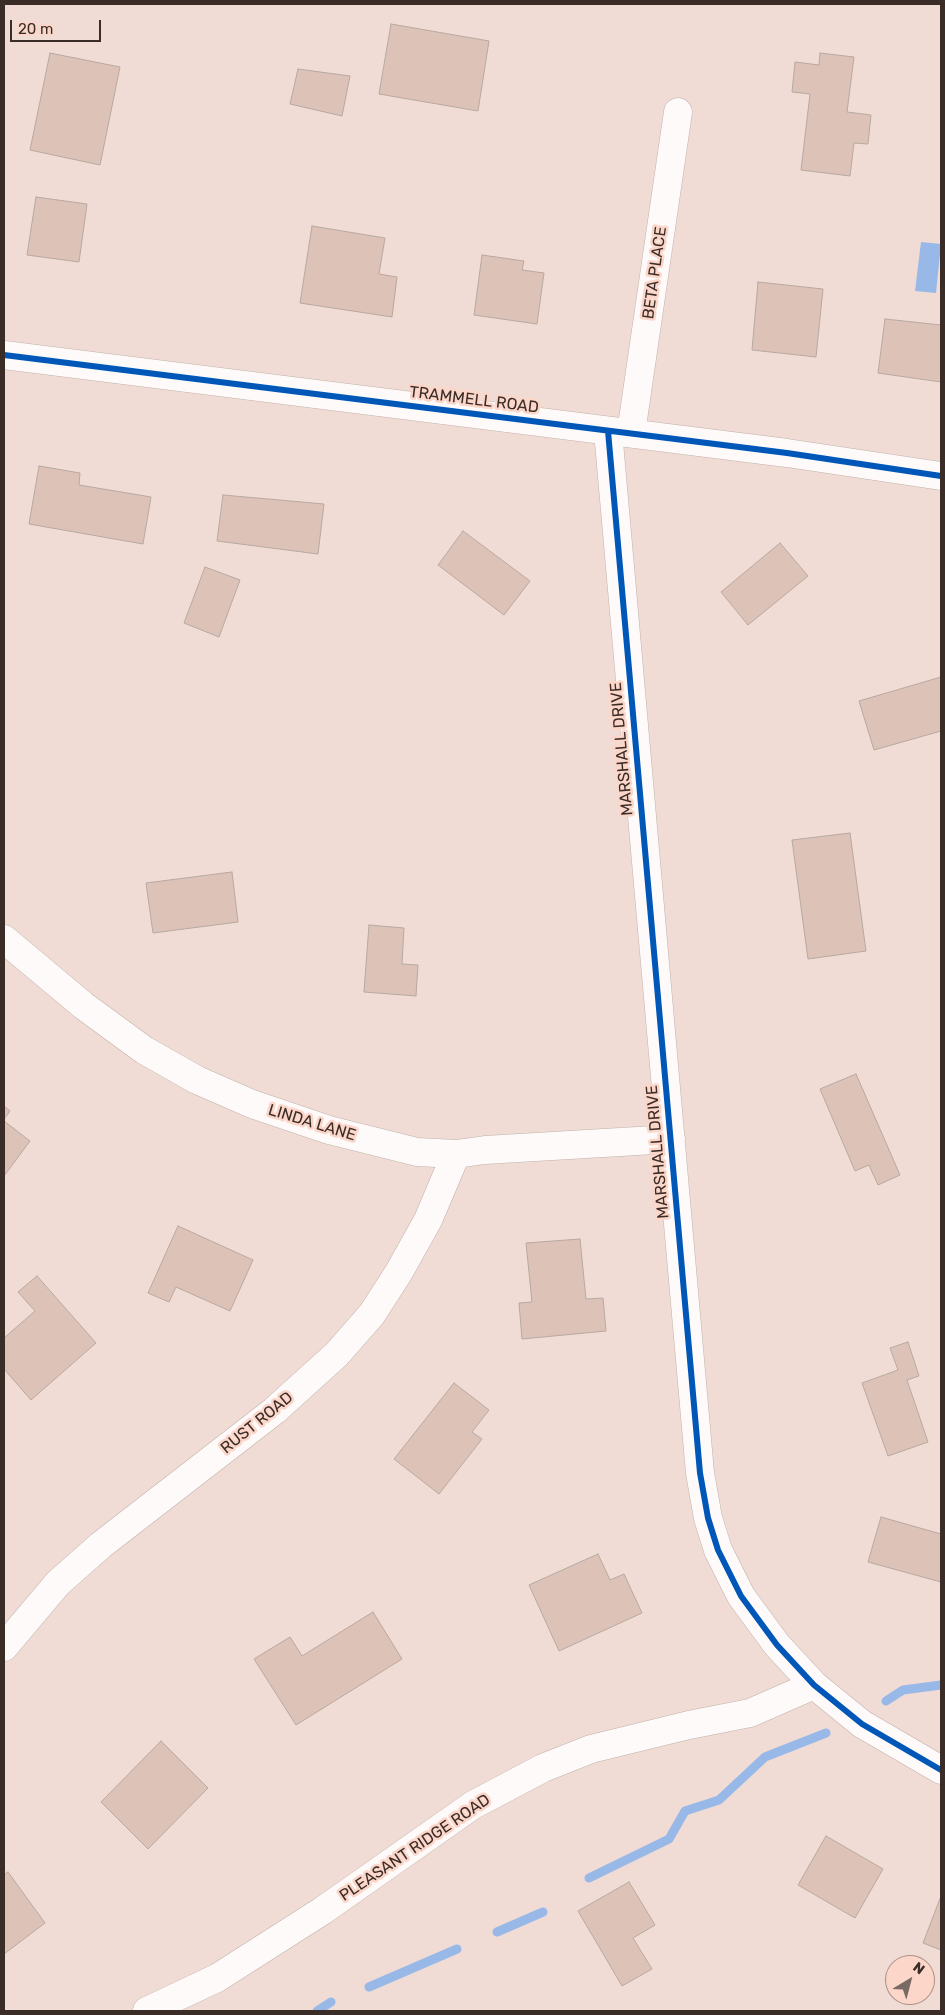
<!DOCTYPE html>
<style>
body{margin:0}
#map{position:relative;width:945px;height:2015px;overflow:hidden;background:#f0dcd4;font-family:Rubik,sans-serif}
canvas{display:block}
.frame{position:absolute;inset:0;border:5px solid #3a2c27;pointer-events:none}
.north{position:absolute;left:885px;top:1955px;width:50px;height:50px;box-sizing:border-box;background:#fbd6c9;border:1px solid #ae9288;border-radius:50%;rotate:37deg;font-size:14px;font-weight:700;line-height:20px;text-align:center;color:#3a2c27}
.north::after{content:'';display:block;margin:auto;width:18px;height:22px;background:#7a6a64;clip-path:polygon(50% 0,100% 100%,50% 72%,0 100%)}
.scale{position:absolute;left:10px;top:20px;width:91px;height:22px;box-sizing:border-box;border:2px solid #3a2c27;border-top:0;padding-left:6px;font-size:15px;line-height:18px;white-space:nowrap;color:#3a2c27;-webkit-text-stroke:4px #fbd6c9;paint-order:stroke}
</style>
<div id="map">
<canvas width="945" height="2015"></canvas>
<div class="frame"></div>
<div class="north">N</div>
<div class="scale">20 m</div>
</div>
<script>
const ctx = document.querySelector('canvas').getContext('2d');
ctx.lineJoin = 'round';
function fill(path, color) {
  ctx.fillStyle = color;
  ctx.fill(path, 'evenodd');
}
function toPath(rows) {
  const path = new Path2D();
  for (const r of rows) {
    path.moveTo(r[0], r[1]);
    for (let i = 2; i < r.length; i += 2) path.lineTo(r[i], r[i + 1]);
  }
  return path;
}
function stroke(path, color, width, dash) {
  ctx.strokeStyle = color;
  ctx.lineWidth = width;
  ctx.lineCap = dash ? 'butt' : 'round';
  ctx.setLineDash(dash || []);
  ctx.stroke(path);
}
function write(font, color, halo, rows, align = 'center') {
  ctx.font = font + ' Rubik,sans-serif';
  ctx.lineWidth = 5;
  ctx.setLineDash([]);
  ctx.textBaseline = 'middle';
  ctx.strokeStyle = halo;
  ctx.fillStyle = color;
  for (const [text, x, y, turn = 0] of rows) {
    ctx.save();
    ctx.translate(x, y);
    ctx.rotate((+turn || 0) * Math.PI / 180);
    ctx.textAlign = isNaN(turn) ? turn : align;
    if (halo) ctx.strokeText(text, 0, 0);
    ctx.fillText(text, 0, 0);
    ctx.restore();
  }
}
const water = toPath([
 [921,242,941,244,936,293,915,291]
]);
const stream = toPath([
 [886,1701,903,1690,941,1685],
 [589,1878,669,1839,685,1811,719,1800,765,1757,826,1733],
 [497,1932,543,1912],
 [369,1987,457,1949],
 [317,2011,331,2002]
]);
const building = toPath([
 [391,24,489,41,478,111,379,94,391,24],
 [50,53,120,67,100,165,30,150,50,53],
 [820,53,854,57,847,112,871,115,868,144,854,143,850,176,801,170,810,94,792,92,795,62,819,65,820,53],
 [298,69,350,76,342,116,290,104,298,69],
 [36,197,87,204,79,262,27,255,36,197],
 [312,226,385,238,379,274,397,277,392,317,300,303,312,226],
 [482,255,524,261,522,270,544,273,537,324,474,315,482,255],
 [758,282,823,289,816,357,752,350,758,282],
 [885,319,941,325,941,382,878,373,885,319],
 [39,466,80,473,79,485,151,497,143,544,29,524,39,466],
 [223,495,324,504,318,554,217,541,223,495],
 [463,531,530,581,504,615,438,565,463,531],
 [780,543,808,576,748,625,721,592,780,543],
 [205,567,240,580,219,637,184,623,205,567],
 [941,677,941,731,874,750,859,701,941,677],
 [850,833,866,951,808,959,792,840,850,833],
 [232,872,238,922,153,933,146,883,232,872],
 [369,925,404,928,402,964,418,965,416,996,364,992,369,925],
 [856,1074,900,1175,878,1185,869,1165,855,1171,820,1089,856,1074],
 [4,1106,10,1111,4,1119,4,1106],
 [4,1121,30,1141,4,1176,4,1121],
 [178,1226,253,1260,230,1311,176,1287,169,1302,148,1293,178,1226],
 [580,1239,586,1299,603,1298,606,1331,522,1339,519,1303,532,1302,526,1243,580,1239],
 [37,1276,96,1343,31,1400,4,1369,4,1338,35,1311,18,1292,37,1276],
 [908,1342,919,1376,907,1380,928,1442,888,1456,862,1383,898,1370,890,1348,908,1342],
 [454,1383,489,1410,472,1432,482,1439,439,1494,394,1459,454,1383],
 [881,1517,941,1534,941,1582,868,1562,881,1517],
 [598,1554,610,1580,624,1574,642,1613,559,1651,529,1585,598,1554],
 [373,1612,402,1659,296,1725,254,1659,290,1637,302,1656,373,1612],
 [161,1741,208,1788,148,1849,101,1802,161,1741],
 [826,1836,883,1869,855,1918,798,1885,826,1836],
 [8,1872,45,1923,4,1954,4,1875,8,1872],
 [629,1882,655,1925,633,1938,652,1969,622,1986,578,1911,629,1882],
 [941,1896,941,1950,923,1943,941,1896]
]);
const minor = toPath([
 [4,355,787,453,941,476],
 [608,431,700,1473,708,1518,718,1550,741,1596,777,1645,814,1685,862,1724,941,1770],
 [631,433,678,112],
 [4,939,84,1006,144,1050,197,1080,252,1104,329,1130,417,1152,456,1154,485,1150,671,1139],
 [4,1647,58,1583,101,1545,274,1411,337,1354,372,1314,399,1272,428,1220,456,1154],
 [147,2011,217,1978,322,1911,473,1805,543,1768,591,1749,689,1725,750,1713,814,1685]
]);
const cycleway = toPath([
 [4,355,787,453,941,476],
 [608,431,700,1473,708,1518,718,1550,741,1596,777,1645,814,1685,862,1724,941,1770]
]);
const streetNames = [
 ["BETA PLACE",655,273,-82],
 ["TRAMMELL ROAD",474,400,7],
 ["MARSHALL DRIVE",622,749,-95],
 ["LINDA LANE",312,1123,17],
 ["MARSHALL DRIVE",658,1152,-95],
 ["RUST ROAD",257,1423,-39],
 ["PLEASANT RIDGE ROAD",415,1848,-34]
];
fill(water, '#98b8e8');
stroke(stream, '#98b8e8', 9);
fill(building, '#ddc2b8');
stroke(building, '#b7a8a2', 1);
stroke(minor, '#c0b1ab', 29);
stroke(minor, '#fdfaf9', 28);
stroke(cycleway, '#0057b8', 6);
write('16px', '#3a2c27', '#fbd6c9', streetNames);
</script>
